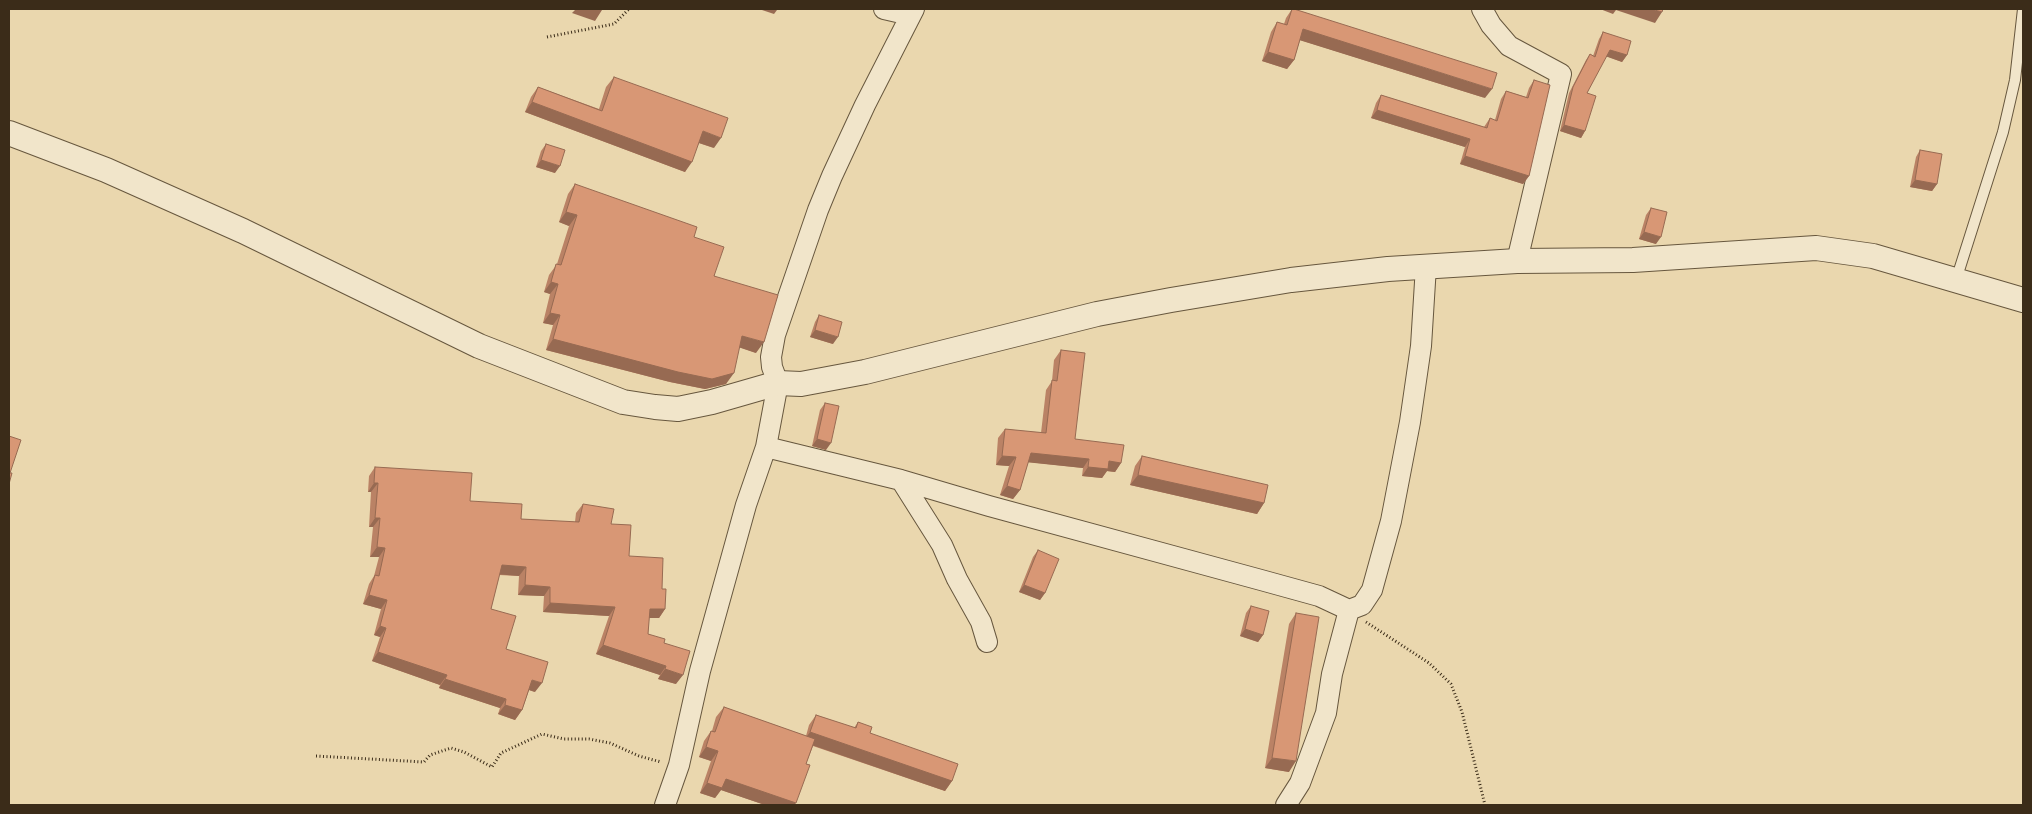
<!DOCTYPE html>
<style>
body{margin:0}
#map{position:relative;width:2032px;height:814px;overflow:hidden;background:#ead7ae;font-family:"EB Garamond",serif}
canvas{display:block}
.frame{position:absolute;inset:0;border:10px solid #3b2c19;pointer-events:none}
</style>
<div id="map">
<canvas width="2032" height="814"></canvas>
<div class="frame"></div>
</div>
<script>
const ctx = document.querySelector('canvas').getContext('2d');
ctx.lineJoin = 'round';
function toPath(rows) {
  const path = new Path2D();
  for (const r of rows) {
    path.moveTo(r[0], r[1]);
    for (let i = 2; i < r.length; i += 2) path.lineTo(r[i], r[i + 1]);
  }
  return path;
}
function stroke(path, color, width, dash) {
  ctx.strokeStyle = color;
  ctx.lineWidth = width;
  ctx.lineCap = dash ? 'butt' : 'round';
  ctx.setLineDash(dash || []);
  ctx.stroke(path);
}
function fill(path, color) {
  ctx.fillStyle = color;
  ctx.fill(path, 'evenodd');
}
const path = toPath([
 [547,37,614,24,629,9],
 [1366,622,1429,663,1451,684,1462,712,1485,805],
 [316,756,424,762,430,755,451,748,464,752,492,767,501,753,542,734,564,739,589,739,610,743,639,756,661,762]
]);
const service = toPath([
 [1956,280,2003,132,2015,80,2023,9]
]);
const minor = toPath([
 [884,9,910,15],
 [1482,9,1491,25,1509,46,1561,74,1517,261],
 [766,447,901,480,989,506,1261,580,1319,596,1349,610,1362,605,1372,590,1391,521,1410,422,1421,346,1426,266],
 [901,480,942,545,957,579,981,622,987,642],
 [665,805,679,765,700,671,746,505,766,447,778,383,772,367,771,357,775,335,818,210,832,176,865,105,914,9],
 [1286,805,1300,783,1326,713,1332,674,1349,610]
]);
const tertiary = toPath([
 [9,133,106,170,243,231,479,346,623,402,655,407,678,409,712,402,778,383,801,384,865,372,1097,314,1171,300,1291,280,1388,269,1517,261,1633,260,1816,248,1873,256,2023,300]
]);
const wall = toPath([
 [1292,9,1485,98,1300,40,1294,60,1287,69,1262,61,1271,32,1277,22,1284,24,1286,18],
 [1603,32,1627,55,1622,62,1606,56,1587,93,1585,131,1581,138,1560,131,1569,93,1586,60,1590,54,1593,56,1599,39],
 [614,77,714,148,699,143,685,172,525,112,531,97,538,87,599,109,606,87],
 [1534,80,1529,176,1523,184,1460,164,1465,147,1371,118,1376,103,1381,95,1484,127,1490,118,1495,120,1501,99,1506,91,1526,97,1529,88],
 [546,144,555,173,536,167,541,151],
 [1920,150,1937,184,1932,191,1910,187,1916,157],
 [575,184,694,237,756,353,739,347,726,384,705,389,670,382,546,350,553,325,543,323,550,294,544,292,549,275,557,264,569,226,559,222,568,194],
 [1651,208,1656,244,1639,239,1646,215],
 [819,315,833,344,810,337,815,322],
 [1061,350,1075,439,1121,463,1115,472,1107,471,1102,478,1082,476,1083,468,1028,462,1020,490,1013,499,1000,495,1009,466,996,465,998,438,1005,429,1041,433,1046,390,1052,381,1054,360],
 [825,403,826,450,812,446,820,410],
 [1142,456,1264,503,1257,514,1130,485,1135,466],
 [375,467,521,519,575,522,576,513,583,504,611,524,629,556,662,589,665,609,659,618,649,618,648,634,664,643,676,684,658,679,660,675,596,654,609,616,543,612,544,596,518,595,519,576,499,575,491,609,506,649,535,692,529,690,522,710,515,720,498,714,500,708,439,688,440,685,372,661,380,637,374,635,381,609,363,604,369,584,374,576,379,557,370,557,373,527,369,527,371,492,368,492,369,476],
 [1038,550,1045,593,1040,600,1019,592,1033,557],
 [1251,606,1263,635,1258,642,1240,636,1246,613],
 [1296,613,1289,772,1265,768,1289,624],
 [724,707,806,736,809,725,816,715,854,728,858,722,870,733,952,781,945,791,813,746,806,764,794,805,765,805,721,790,715,798,700,793,711,761,699,757,704,741,711,731,712,731,716,717]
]);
const shadedWall = toPath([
 [576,9,597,9,602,10,595,21,572,13],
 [759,9,772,9,777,10,774,14],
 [1600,9,1651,9,1662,12,1655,23,1616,10,1613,14],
 [1303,29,1492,89,1485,98,1296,39],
 [1610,50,1627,55,1622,62,1605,56],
 [1268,52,1294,60,1287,69,1262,61],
 [532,102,692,162,685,172,525,112],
 [1377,110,1470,139,1465,147,1371,118],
 [1564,125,1585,131,1581,138,1560,131],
 [703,131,721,138,714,148,696,142],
 [1465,156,1529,176,1523,184,1460,164],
 [541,160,560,166,555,173,536,167],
 [1915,180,1937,184,1932,191,1910,187],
 [566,212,577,215,569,226,559,222],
 [1644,232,1661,237,1656,244,1639,239],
 [551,282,558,284,550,294,544,292],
 [550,313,560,315,553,325,543,323],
 [815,330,838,337,833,344,810,337],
 [742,336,764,342,756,353,735,346],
 [553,339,734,373,726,384,705,389,670,382,546,350],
 [817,439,831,443,826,450,812,446],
 [1031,453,1089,459,1083,468,1025,462],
 [1002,456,1016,457,1009,466,996,465],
 [1109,461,1121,463,1115,472,1107,471,1102,478,1082,476,1088,467],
 [1138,475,1264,503,1257,514,1130,485],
 [374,483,378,483,371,492,368,492],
 [1007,486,1020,490,1013,499,1000,495],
 [375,518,380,518,373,527,369,527],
 [377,547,385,548,379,557,370,557],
 [502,565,526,567,519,576,495,574],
 [525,585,550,587,544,596,518,595],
 [1024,585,1045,593,1040,600,1019,592],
 [369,595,387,600,381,609,363,604],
 [550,603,615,607,609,616,543,612],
 [650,609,665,609,659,618,643,618],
 [380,626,386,628,380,637,374,635],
 [1245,629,1263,635,1258,642,1240,636],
 [603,645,666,666,660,675,596,654],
 [378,652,447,675,440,685,372,661],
 [665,669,683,675,676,684,658,679],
 [445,679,506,699,500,708,439,688],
 [532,680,542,683,535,692,526,689],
 [505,705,522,710,515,720,498,714],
 [810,732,952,781,945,791,803,742],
 [706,747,718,751,711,761,699,757],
 [1272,758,1296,761,1289,772,1265,768],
 [726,779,796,803,794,805,765,805,721,790,715,798,700,793,707,783]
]);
const building = toPath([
 [1292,9,1294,9,1497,73,1492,89,1303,29,1294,60,1268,52,1277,22,1287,25,1292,9],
 [1651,9,1663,9,1662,12,1651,9],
 [1603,32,1631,41,1627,55,1610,50,1587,93,1596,96,1585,131,1564,125,1573,87,1590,54,1595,57,1603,32],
 [614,77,728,118,721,138,703,131,692,162,532,102,538,87,602,111,614,77],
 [1534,80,1550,85,1529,176,1465,156,1470,139,1377,110,1381,95,1487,128,1490,118,1497,121,1506,91,1528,98,1534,80],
 [546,144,565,150,560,166,541,160,546,144],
 [1920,150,1942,154,1937,184,1915,180,1920,150],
 [575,184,697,227,694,237,724,247,714,276,778,295,764,342,742,336,734,373,712,379,678,372,553,339,560,315,550,313,558,284,551,282,556,264,561,265,577,215,566,212,575,184],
 [1651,208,1667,212,1661,237,1644,232,1651,208],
 [819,315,842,322,838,337,815,330,819,315],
 [1061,350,1085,353,1075,439,1124,445,1121,463,1109,461,1108,469,1088,467,1089,459,1031,453,1020,490,1007,486,1016,457,1002,456,1005,429,1046,433,1052,380,1057,381,1061,350],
 [825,403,839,406,831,443,817,439,825,403],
 [9,436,21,440,10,473,12,473,9,484,9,436],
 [1142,456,1268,485,1264,503,1138,475,1142,456],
 [375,467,472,473,470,501,522,504,521,519,579,522,583,504,614,509,611,524,631,525,629,556,663,558,662,589,666,589,665,609,650,609,648,634,665,639,664,643,690,651,683,675,665,669,666,666,603,645,615,607,550,603,550,587,525,585,526,567,502,565,491,609,516,616,506,649,548,662,542,683,532,680,522,710,505,705,506,699,445,679,447,675,378,652,386,628,380,626,387,600,369,595,375,575,379,576,385,548,377,547,380,518,375,518,378,483,374,483,375,467],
 [1038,550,1059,559,1045,593,1024,585,1038,550],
 [1251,606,1269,611,1263,635,1245,629,1251,606],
 [1296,613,1319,617,1296,761,1272,758,1296,613],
 [724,707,815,739,806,764,810,765,796,803,726,779,722,788,707,783,718,751,706,747,711,731,715,732,724,707],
 [816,715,856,728,858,722,872,727,870,733,958,764,952,781,810,732,816,715]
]);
stroke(service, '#67573e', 12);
stroke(minor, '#67573e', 22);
stroke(tertiary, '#67573e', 26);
stroke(path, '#3b2c19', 3, [1, 2.5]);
stroke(service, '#f1e5ca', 10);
stroke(minor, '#f1e5ca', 20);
stroke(tertiary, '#f1e5ca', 24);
fill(wall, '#ba8265');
fill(shadedWall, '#976a52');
fill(building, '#d89775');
stroke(building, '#976a52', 1);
</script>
